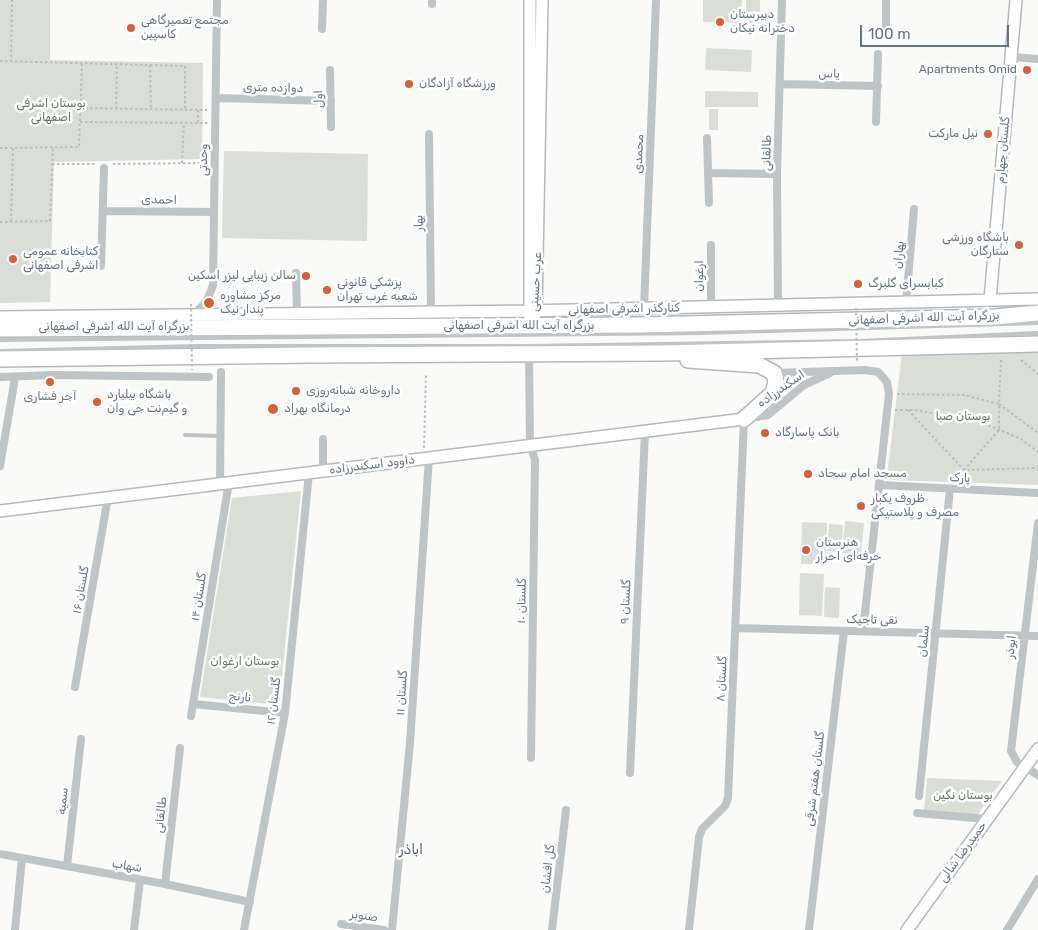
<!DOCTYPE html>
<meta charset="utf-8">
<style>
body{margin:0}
#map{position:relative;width:1038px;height:930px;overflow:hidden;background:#fafaf8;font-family:Rubik,sans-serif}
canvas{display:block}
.scale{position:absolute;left:860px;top:25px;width:149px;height:22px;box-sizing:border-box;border:2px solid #667581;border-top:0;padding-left:6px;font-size:15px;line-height:18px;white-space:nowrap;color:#667581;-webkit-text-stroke:4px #fff;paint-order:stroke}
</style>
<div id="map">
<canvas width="1038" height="930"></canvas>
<div class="scale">100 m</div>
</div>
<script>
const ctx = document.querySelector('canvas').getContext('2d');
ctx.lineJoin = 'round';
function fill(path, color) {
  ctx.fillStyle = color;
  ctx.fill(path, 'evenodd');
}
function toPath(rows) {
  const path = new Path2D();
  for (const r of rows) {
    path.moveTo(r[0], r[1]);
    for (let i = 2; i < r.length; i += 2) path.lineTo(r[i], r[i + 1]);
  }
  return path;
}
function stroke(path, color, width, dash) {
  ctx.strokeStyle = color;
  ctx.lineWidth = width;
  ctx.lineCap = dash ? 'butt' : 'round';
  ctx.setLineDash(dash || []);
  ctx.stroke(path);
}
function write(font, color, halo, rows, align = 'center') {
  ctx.font = font + ' Rubik,Cairo,sans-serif';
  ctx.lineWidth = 5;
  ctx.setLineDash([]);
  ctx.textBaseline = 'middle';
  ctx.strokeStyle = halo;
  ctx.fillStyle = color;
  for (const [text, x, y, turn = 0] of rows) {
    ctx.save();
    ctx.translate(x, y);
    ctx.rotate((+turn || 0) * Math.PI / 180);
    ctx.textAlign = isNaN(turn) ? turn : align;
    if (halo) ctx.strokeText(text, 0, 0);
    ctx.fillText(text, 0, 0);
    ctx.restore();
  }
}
const green = toPath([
 [0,0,50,0,50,60,203,63,202,159,54,162,50,302,0,303],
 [703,0,742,0,741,23,703,22],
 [746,0,760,0,760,23,746,23],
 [706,48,752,50,751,72,705,70],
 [705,91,758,92,758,107,705,107],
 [709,109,718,109,718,130,709,130],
 [224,151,368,154,367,241,222,238],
 [1038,350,1038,485,893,480,887,476,902,353],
 [301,491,279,705,200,697,232,498],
 [845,521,864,523,861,555,842,553],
 [802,522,827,523,826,564,801,564],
 [829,524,843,525,841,552,827,551],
 [800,573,824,574,822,616,799,615],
 [825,587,840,588,839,618,824,617],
 [927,778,1002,781,977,815,924,810]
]);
const path = toPath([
 [0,61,185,66,185,110],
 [11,62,12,0],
 [150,65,151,109],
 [80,108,207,110],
 [116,109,117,64],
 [198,110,198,123],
 [80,122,208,123],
 [0,148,79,147,82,63],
 [182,163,184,123],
 [52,164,95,164],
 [113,164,205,163],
 [11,221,13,147],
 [0,222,50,221,53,147],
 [1021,360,1038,374],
 [897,394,964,395,999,404,1001,360],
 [999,404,1038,433],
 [895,410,915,410,983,423,1021,439,1038,452],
 [908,410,964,470,1038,468],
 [424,448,426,373],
 [964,470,999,430,999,404]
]);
const lane = toPath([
 [0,340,702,333,1038,323],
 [0,351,197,346,529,346,860,341,1038,333],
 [185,435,220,436]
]);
const street = toPath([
 [432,4,432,0],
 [322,29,323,0],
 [886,29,886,0],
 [1011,57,1038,59],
 [330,70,331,127],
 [780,84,878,86],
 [216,98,331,101],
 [876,122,878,54],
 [429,134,431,312],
 [707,138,709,203],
 [708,173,777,174],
 [103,211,214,212],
 [101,266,104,168],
 [296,273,297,314],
 [906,303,914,209],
 [778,306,777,174,782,0],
 [711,307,711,245],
 [644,308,656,0],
 [194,315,207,301,213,285,217,0],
 [529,355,530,445,535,460,531,758],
 [774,373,865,370,878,372,887,382,889,394,863,631],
 [0,377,54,375,209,377],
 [323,439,323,471],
 [0,466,15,378],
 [220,484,221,372],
 [880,485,1038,493],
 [1038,523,1011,751,1017,762,1038,775],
 [736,628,1038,636],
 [75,687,108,497],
 [193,704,285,713],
 [191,716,229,482],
 [630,773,645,431],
 [919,796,950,489],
 [917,813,987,819],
 [0,854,165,884,250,902],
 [67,866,81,739],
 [165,884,180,748],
 [341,924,384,930],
 [15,930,22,858],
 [134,930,140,880],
 [244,930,285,713,309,473],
 [392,930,410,743,429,458],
 [552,930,566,810],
 [689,930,699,837,702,829,725,806,728,798,744,419,768,415,804,385,830,373],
 [809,930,844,631],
 [1007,930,1038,879]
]);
const secondary = toPath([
 [990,300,1016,0],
 [0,317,528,311,1038,299],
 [530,318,530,0],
 [534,318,536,311,542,0],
 [0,511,744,419],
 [907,930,1038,749]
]);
const highway = toPath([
 [0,329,638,325,994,317,1038,313],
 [0,359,309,355,663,353,1038,344],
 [688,360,759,365,774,373,776,382,773,393,744,419]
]);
const pathBridge = toPath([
 [191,304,192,370],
 [856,308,857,363]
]);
const markers = [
 [720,22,5,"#d86039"],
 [131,28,5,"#d86039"],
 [1027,70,5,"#d86039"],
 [409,84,5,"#d86039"],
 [988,134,5,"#d86039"],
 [1019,245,5,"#d86039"],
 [13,259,5,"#d86039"],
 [306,276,5,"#d86039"],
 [858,284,5,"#d86039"],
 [327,290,5,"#d86039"],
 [209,303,6,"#d86039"],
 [50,382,5,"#d86039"],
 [296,391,5,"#d86039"],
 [97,402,5,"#d86039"],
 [273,409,6,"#d86039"],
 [765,433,5,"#d86039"],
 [808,474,5,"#d86039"],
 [861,506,5,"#d86039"],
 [806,550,5,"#d86039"]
];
const poiNames = [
 ["دبیرستان",730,15],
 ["دخترانه نیکان",730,29],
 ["مجتمع تعمیرگاهی",141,21],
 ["کاسپین",141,35],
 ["Apartments Omid",1017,70,"right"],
 ["ورزشگاه آزادگان",419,84],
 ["نیل مارکت",978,134,"right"],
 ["باشگاه ورزشی",1009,238,"right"],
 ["ستارگان",1009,252,"right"],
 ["کتابخانه عمومی",23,252],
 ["اشرفی اصفهانی",23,266],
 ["سالن زیبایی لیزر اسکین",296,276,"right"],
 ["پزشکی قانونی",337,283],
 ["شعبه غرب تهران",337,297],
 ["کبابسرای گلبرگ",868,284],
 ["مرکز مشاوره",220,296],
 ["پندار نیک",220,310],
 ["داروخانه شبانه‌روزی",306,391],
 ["باشگاه بیلیارد",107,395],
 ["و گیم‌نت جی وان",107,409],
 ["آجر فشاری",50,397,"center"],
 ["درمانگاه بهراد",284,409],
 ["بانک پاسارگاد",775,433],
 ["مسجد امام سجاد",818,474],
 ["ظروف یکبار",871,499],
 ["مصرف و پلاستیکی",871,513],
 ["هنرستان",816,543],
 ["حرفه‌ای احرار",816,557]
];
const streetNames = [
 ["یاس",829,74,1],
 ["دوازده متری",273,88,1],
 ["اول",319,99,-91],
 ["گلستان چهارم",1003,150,-85],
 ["طالقانی",767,153,-89],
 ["محمدی",639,154,-88],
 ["وحدتی",204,160,-90],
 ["احمدی",159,200,1],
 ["بهار",419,223,-91],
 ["بهاران",899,255,-85],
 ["ارغوان",700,276,-90],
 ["عرب حسینی",536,282,-87],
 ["کنارگذر اشرفی اصفهانی",624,309,-1],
 ["بزرگراه آیت الله اشرفی اصفهانی",924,318,-2],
 ["بزرگراه آیت الله اشرفی اصفهانی",519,326],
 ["بزرگراه آیت الله اشرفی اصفهانی",114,327],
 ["اسکندرزاده",781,389,-35],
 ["داوود اسکندرزاده",372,465,-7],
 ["پارک",960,478,3],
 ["گلستان ۱۶",81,590,-80],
 ["گلستان ۱۴",199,597,-81],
 ["گلستان ۱۰",522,601,-89],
 ["گلستان ۹",626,602,-87],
 ["نقی تاجیک",872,620,1],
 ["سلمان",924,641,-84],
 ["ابوذر",1011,647,-84],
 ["گلستان ٨",722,679,-87],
 ["گلستان ۱۱",402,693,-86],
 ["نارنج",240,697,6],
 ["گلستان ۱۲",274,701,-83],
 ["گلستان هفتم شرقی",815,779,-83],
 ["سمیه",63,801,-84],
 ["طالقانی",161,815,-84],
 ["حمیدرضا شالی",963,852,-54],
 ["شهاب",127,866,10],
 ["گل افشان",548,869,-83],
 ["صنوبر",364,916,8]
];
const parkNames = [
 ["بوستان اشرفی",51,104],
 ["اصفهانی",51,118],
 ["بوستان صبا",963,417],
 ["بوستان ارغوان",245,662],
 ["بوستان نگین",963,796]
];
const neighbourhoodNames = [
 ["اباذر",411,850]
];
fill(green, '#daded7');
stroke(secondary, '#b4b9be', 14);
stroke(highway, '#b5b9bc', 18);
stroke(path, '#babdc0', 2, [2.5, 2.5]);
stroke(lane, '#bfc4c7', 4);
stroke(street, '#bfc4c7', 8);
stroke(secondary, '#fff', 11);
stroke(highway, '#fff', 15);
stroke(pathBridge, '#babdc0', 2, [2.5, 2.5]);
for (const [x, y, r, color] of markers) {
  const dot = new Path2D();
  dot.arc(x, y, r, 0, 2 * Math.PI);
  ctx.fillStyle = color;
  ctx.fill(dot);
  stroke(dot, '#fff', 2);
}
write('12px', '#667581', '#fff', poiNames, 'left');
write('12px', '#667581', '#fff', streetNames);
write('12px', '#687965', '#fff', parkNames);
write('14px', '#58636c', '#fff', neighbourhoodNames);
</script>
